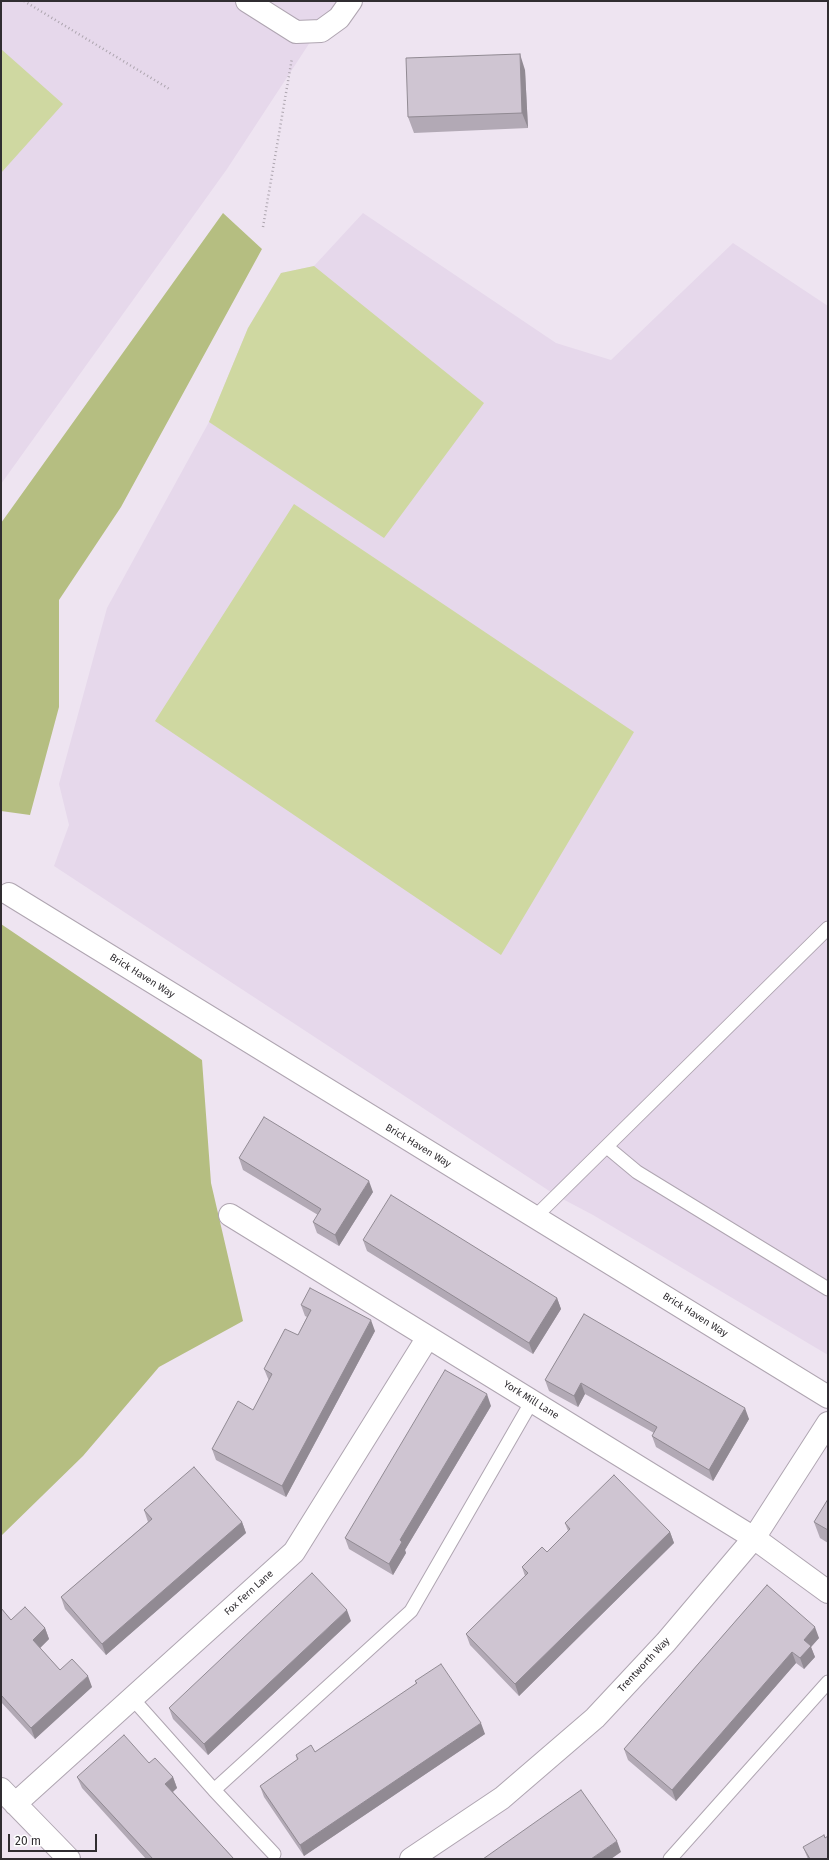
<!DOCTYPE html>
<style>
body{margin:0}
#map{position:relative;width:829px;height:1860px;overflow:hidden;background:#eee4f1;font-family:"Fira Sans",sans-serif}
canvas{display:block}
.frame{position:absolute;inset:0;border:2px solid #302d31;pointer-events:none}
.scale{position:absolute;left:8px;top:1834px;width:89px;height:18px;box-sizing:border-box;border:2px solid #302d31;border-top:0;padding-left:5px;font-size:12px;line-height:14px;white-space:nowrap;color:#302d31;-webkit-text-stroke:3px #fff;paint-order:stroke}
</style>
<div id="map">
<canvas width="829" height="1860"></canvas>
<div class="frame"></div>
<div class="scale">20 m</div>
</div>
<script>
const ctx = document.querySelector('canvas').getContext('2d');
ctx.lineJoin = 'round';
function fill(path, color) {
  ctx.fillStyle = color;
  ctx.fill(path, 'evenodd');
}
function toPath(rows) {
  const path = new Path2D();
  for (const r of rows) {
    path.moveTo(r[0], r[1]);
    for (let i = 2; i < r.length; i += 2) path.lineTo(r[i], r[i + 1]);
  }
  return path;
}
function stroke(path, color, width, dash) {
  ctx.strokeStyle = color;
  ctx.lineWidth = width;
  ctx.lineCap = dash ? 'butt' : 'round';
  ctx.setLineDash(dash || []);
  ctx.stroke(path);
}
function write(font, color, halo, rows, align = 'center') {
  ctx.font = font + ' "Fira Sans",sans-serif';
  ctx.lineWidth = 3.5;
  ctx.setLineDash([]);
  ctx.textBaseline = 'middle';
  ctx.strokeStyle = halo;
  ctx.fillStyle = color;
  for (const [text, x, y, turn = 0] of rows) {
    ctx.save();
    ctx.translate(x, y);
    ctx.rotate((+turn || 0) * Math.PI / 180);
    ctx.textAlign = isNaN(turn) ? turn : align;
    if (halo) ctx.strokeText(text, 0, 0);
    ctx.fillText(text, 0, 0);
    ctx.restore();
  }
}
const built = toPath([
 [1,1,337,1,227,169,1,484],
 [363,213,556,343,611,360,733,243,828,306,828,1355,593,1215,557,1196,54,866,69,825,59,784,107,608,209,422,248,328,281,273,314,266]
]);
const green = toPath([
 [1,49,63,104,1,173],
 [314,266,484,403,384,538,209,422,248,328,281,273],
 [294,504,634,732,501,955,155,721]
]);
const forest = toPath([
 [223,213,262,249,121,507,59,600,59,707,30,815,1,811,1,523],
 [1,924,202,1060,211,1183,243,1321,159,1367,83,1456,1,1536]
]);
const path = toPath([
 [24,1,171,90],
 [263,227,292,58]
]);
const lane = toPath([
 [607,1147,637,1172,828,1289],
 [535,1217,828,928],
 [132,1698,214,1790,274,1854],
 [214,1790,411,1611,532,1401],
 [670,1859,828,1682]
]);
const street = toPath([
 [247,1,296,32,321,31,339,18,351,1],
 [9,894,828,1397],
 [230,1215,754,1538,828,1592],
 [1,1789,69,1859],
 [15,1804,294,1552,428,1337],
 [411,1859,502,1798,595,1718,666,1642,754,1538,828,1423]
]);
const wall = toPath([
 [525,70,528,128,414,133,408,117],
 [239,1158,373,1192,339,1246,317,1233,313,1222,318,1215,243,1170],
 [363,1240,557,1298,561,1309,533,1354,367,1251],
 [301,1305,375,1331,286,1497,216,1460,212,1449,253,1410,269,1381,264,1369,298,1335,307,1317,305,1316],
 [584,1314,749,1419,713,1481,656,1447,652,1436,654,1433,585,1394,578,1407,549,1391,545,1380],
 [491,1406,405,1550,406,1553,393,1575,349,1549,345,1538],
 [828,1499,828,1543,820,1538,814,1522],
 [144,1510,242,1522,246,1533,106,1655,65,1609,61,1597,148,1522],
 [565,1523,670,1532,674,1543,519,1696,470,1645,466,1634,525,1576,522,1567,547,1552,568,1531],
 [767,1585,819,1638,811,1647,815,1657,804,1669,796,1663,676,1801,628,1760,624,1749],
 [1,1608,11,1620,45,1628,49,1639,40,1648,60,1670,92,1687,35,1739,1,1702],
 [351,1621,208,1755,173,1719,169,1708],
 [415,1681,485,1734,304,1856,264,1797,260,1786,297,1760,296,1755,315,1752,416,1684],
 [77,1777,173,1777,177,1788,173,1792,234,1859,146,1859,82,1788],
 [803,1847,828,1859,808,1859]
]);
const shadedWall = toPath([
 [520,54,525,70,528,128,522,113],
 [369,1181,373,1192,339,1246,335,1235],
 [557,1298,561,1309,533,1354,529,1343],
 [371,1320,375,1331,286,1497,282,1486],
 [581,1383,585,1394,578,1407,574,1396],
 [487,1394,491,1406,405,1550,406,1553,393,1575,389,1564,400,1540],
 [745,1408,749,1419,713,1481,709,1470],
 [242,1522,246,1533,106,1655,102,1644],
 [670,1532,674,1543,519,1696,515,1684],
 [347,1610,351,1621,208,1755,204,1744],
 [815,1627,819,1638,811,1647,815,1657,804,1669,800,1658,804,1640],
 [45,1628,49,1639,37,1651,33,1640],
 [792,1652,796,1663,676,1801,672,1790],
 [88,1676,92,1687,35,1739,31,1728],
 [481,1723,485,1734,304,1856,300,1845],
 [173,1777,177,1788,169,1795,165,1784],
 [617,1841,621,1852,611,1859,591,1859]
]);
const building = toPath([
 [520,54,522,113,408,117,406,58,520,54],
 [264,1117,369,1181,335,1235,313,1222,321,1209,239,1158,264,1117],
 [391,1195,557,1298,529,1343,363,1240,391,1195],
 [310,1288,371,1320,282,1486,212,1449,238,1401,253,1410,272,1374,264,1369,285,1329,298,1335,311,1310,301,1305,310,1288],
 [584,1314,745,1408,709,1470,652,1436,657,1427,581,1383,574,1396,545,1380,584,1314],
 [445,1370,487,1394,400,1540,402,1542,389,1564,345,1538,445,1370],
 [194,1467,242,1522,102,1644,61,1597,152,1519,144,1510,194,1467],
 [614,1475,670,1532,515,1684,466,1634,528,1573,522,1567,542,1547,547,1552,570,1529,565,1523,614,1475],
 [828,1499,828,1530,814,1522,828,1499],
 [312,1573,347,1610,204,1744,169,1708,312,1573],
 [767,1585,815,1627,804,1640,811,1646,800,1658,792,1652,672,1790,624,1749,767,1585],
 [25,1607,45,1628,33,1640,60,1670,72,1659,88,1676,31,1728,1,1695,1,1608,11,1620,25,1607],
 [441,1664,481,1723,300,1845,260,1786,298,1759,296,1755,311,1745,315,1752,417,1683,415,1681,441,1664],
 [124,1735,149,1763,155,1758,173,1777,165,1784,234,1859,153,1859,77,1777,124,1735],
 [581,1790,617,1841,591,1859,483,1859,581,1790],
 [824,1835,825,1838,828,1836,828,1859,810,1859,803,1847,824,1835]
]);
const streetNames = [
 ["Brick Haven Way",142,976,32],
 ["Brick Haven Way",418,1146,31],
 ["Brick Haven Way",695,1315,32],
 ["York Mill Lane",531,1400,32],
 ["Fox Fern Lane",249,1593,-42],
 ["Trentworth Way",644,1665,-47]
];
fill(built, '#e6d8eb');
fill(green, '#cfd8a1');
fill(forest, '#b5be81');
stroke(lane, '#afa5b1', 15);
stroke(street, '#afa5b1', 24);
stroke(path, '#ada5af', 2.5, [1, 3]);
stroke(lane, '#fff', 13);
stroke(street, '#fff', 22);
fill(wall, '#b2a9b5');
fill(shadedWall, '#918a93');
fill(building, '#cfc5d2');
stroke(building, '#918a93', 1);
write('10px', '#302d31', '#fff', streetNames);
</script>
